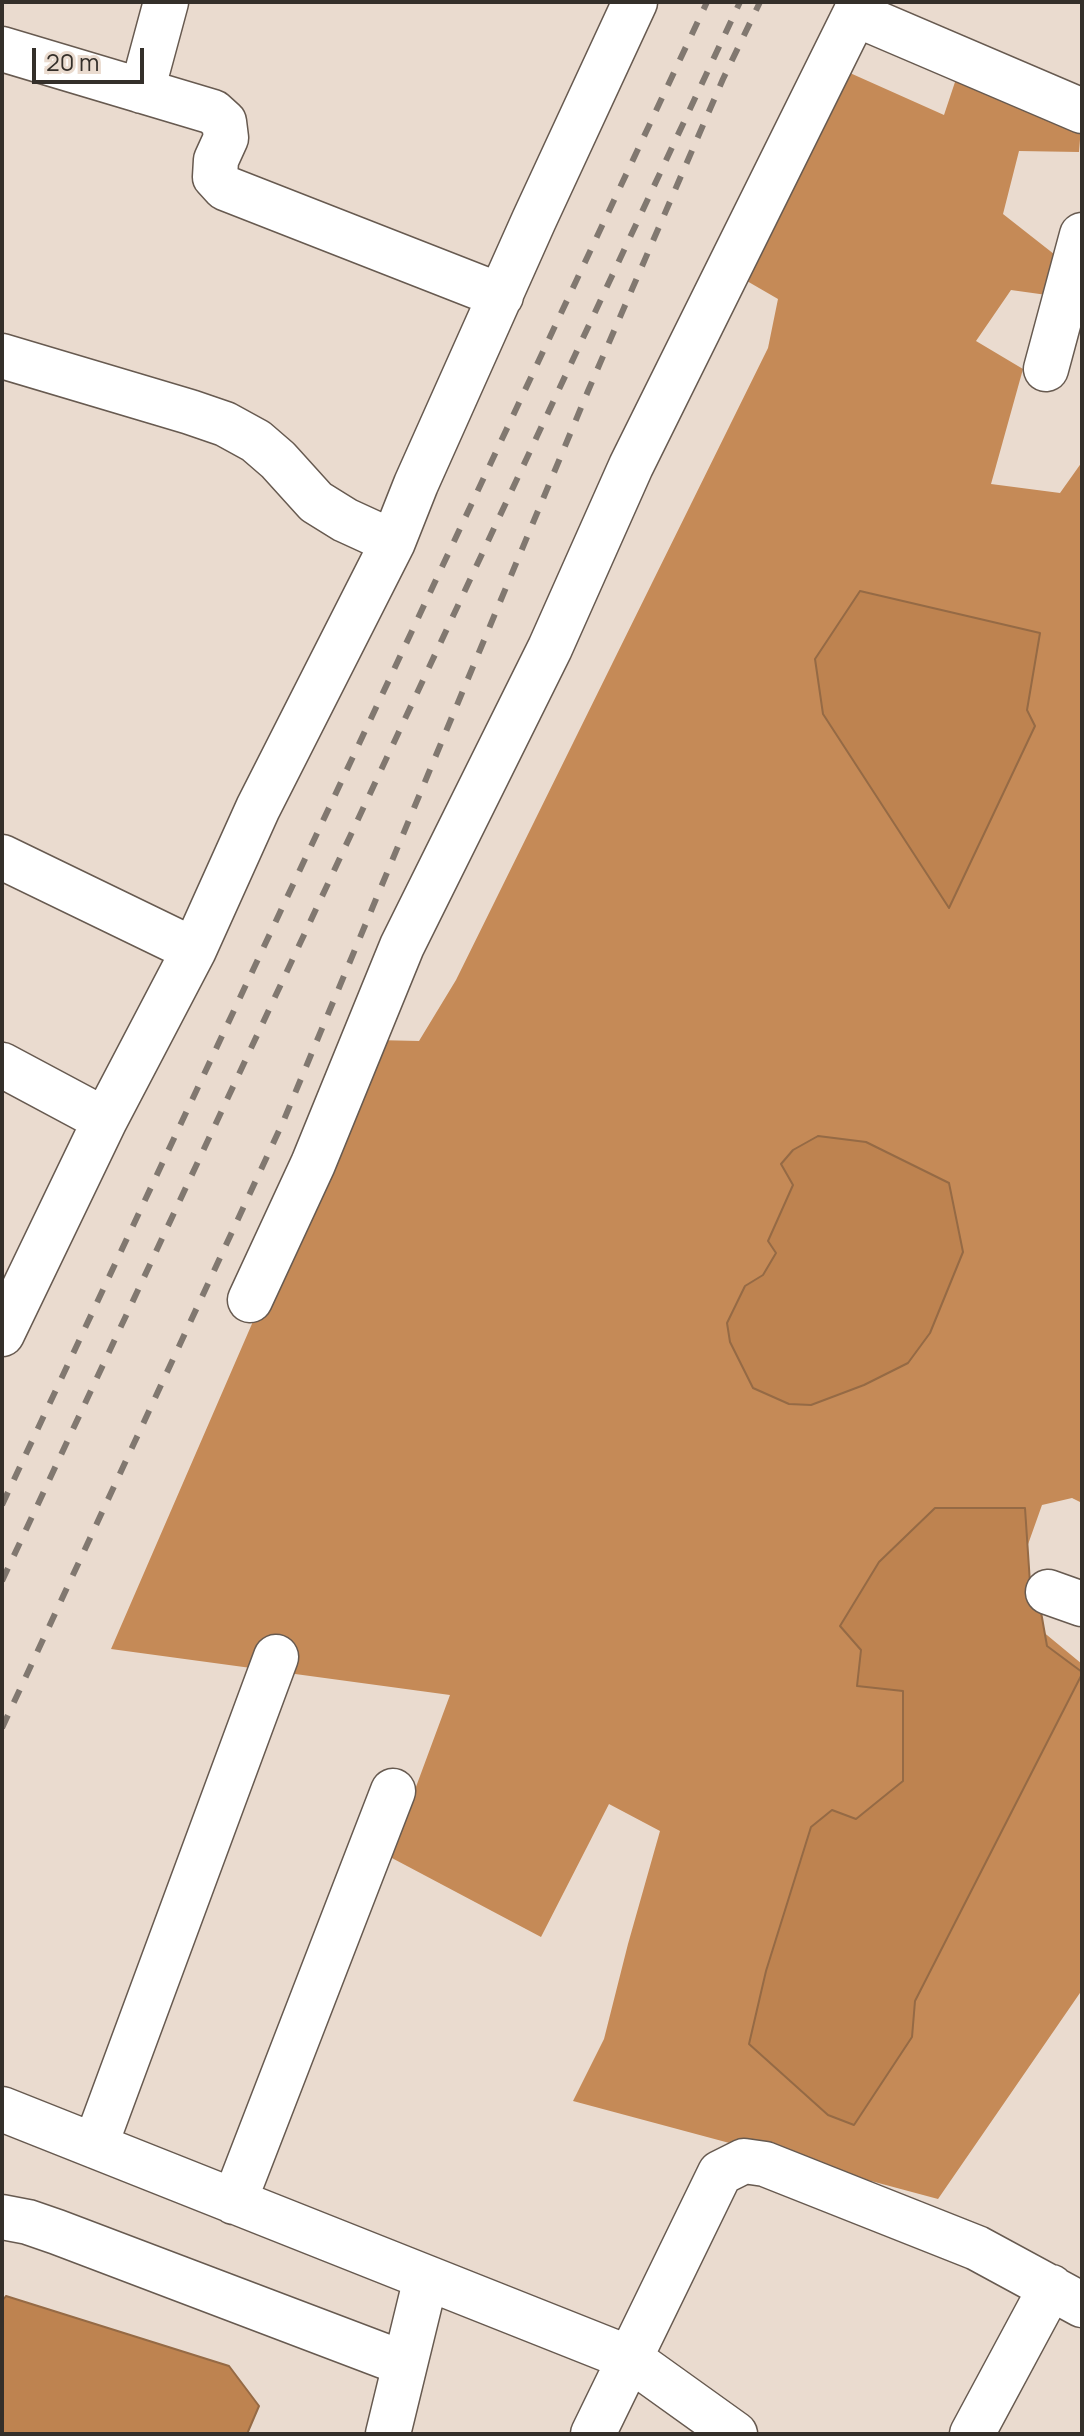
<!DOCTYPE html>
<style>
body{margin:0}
#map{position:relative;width:1084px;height:2436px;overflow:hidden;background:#eadbcf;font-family:Manrope,sans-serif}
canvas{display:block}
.frame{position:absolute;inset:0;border:4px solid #342f2a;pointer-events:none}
.scale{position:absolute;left:32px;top:48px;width:112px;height:36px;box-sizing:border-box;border:4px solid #342f2a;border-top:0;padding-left:10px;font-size:24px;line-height:28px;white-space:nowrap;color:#342f2a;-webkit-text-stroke:6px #eadbcf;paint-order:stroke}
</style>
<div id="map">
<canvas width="1084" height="2436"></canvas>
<div class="frame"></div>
<div class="scale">20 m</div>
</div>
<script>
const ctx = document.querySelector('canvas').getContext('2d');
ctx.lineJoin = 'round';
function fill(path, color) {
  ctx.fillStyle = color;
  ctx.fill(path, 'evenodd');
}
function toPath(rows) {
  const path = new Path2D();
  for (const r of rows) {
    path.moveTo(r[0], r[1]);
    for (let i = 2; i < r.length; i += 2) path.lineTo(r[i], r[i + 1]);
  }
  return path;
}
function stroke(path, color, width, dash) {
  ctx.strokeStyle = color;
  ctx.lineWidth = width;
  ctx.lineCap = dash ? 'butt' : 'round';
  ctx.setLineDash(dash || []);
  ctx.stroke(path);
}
const forest = toPath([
 [850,73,944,115,956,79,1081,127,1079,152,1019,151,1003,214,1059,258,1054,296,1011,290,976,341,1023,369,991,484,1060,493,1082,462,1082,1503,1072,1498,1042,1505,1015,1581,1030,1621,1082,1664,1082,1990,938,2199,573,2101,604,2039,628,1944,660,1831,609,1804,541,1937,390,1857,450,1695,111,1649,375,1040,419,1041,456,980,768,348,778,299,740,277]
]);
const water = toPath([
 [860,591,1040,633,1027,710,1035,726,949,908,823,714,815,659,860,591],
 [818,1136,866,1142,949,1183,963,1252,930,1333,908,1363,864,1385,811,1405,789,1404,753,1388,730,1342,727,1323,745,1286,763,1275,776,1253,768,1241,793,1185,781,1164,793,1150,818,1136],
 [935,1508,1025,1508,1030,1583,1041,1612,1047,1646,1082,1672,1082,1674,915,2001,912,2037,854,2125,828,2115,749,2044,766,1971,811,1827,832,1810,856,1819,903,1781,903,1691,857,1686,861,1650,840,1626,879,1562,935,1508],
 [6,2296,229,2366,259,2406,247,2434,2,2434,2,2301,6,2296]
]);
const minor = toPath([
 [855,14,1082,111],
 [2,49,213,112,224,122,226,138,216,160,215,177,225,188,501,296],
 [142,91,166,2],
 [2,356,190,412,225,424,256,441,278,460,316,502,345,520,393,542],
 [1046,369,1082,235],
 [2,857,194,950],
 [2,1065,105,1120],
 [250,1300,313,1164,402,946,550,648,631,466,861,2],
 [2,1334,105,1120,194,950,258,808,393,542,416,484,534,220,635,2],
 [1048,1592,1082,1604],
 [2,2109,629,2358,735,2434],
 [95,2146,276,1657],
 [234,2202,393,1791],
 [2,2217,28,2222,57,2232,405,2364],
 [388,2434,426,2278],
 [593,2434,720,2173,744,2161,765,2164,977,2248,1082,2305],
 [972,2434,1051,2287]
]);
const rail = toPath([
 [2,1505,707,2],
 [2,1581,740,2],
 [2,1728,283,1122,588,391,723,79,760,2]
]);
fill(forest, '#c58a57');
fill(water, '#be8350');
stroke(water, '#956a45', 2);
stroke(minor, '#675a50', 47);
stroke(minor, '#fff', 44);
stroke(rail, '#817870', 6, [14, 14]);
</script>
